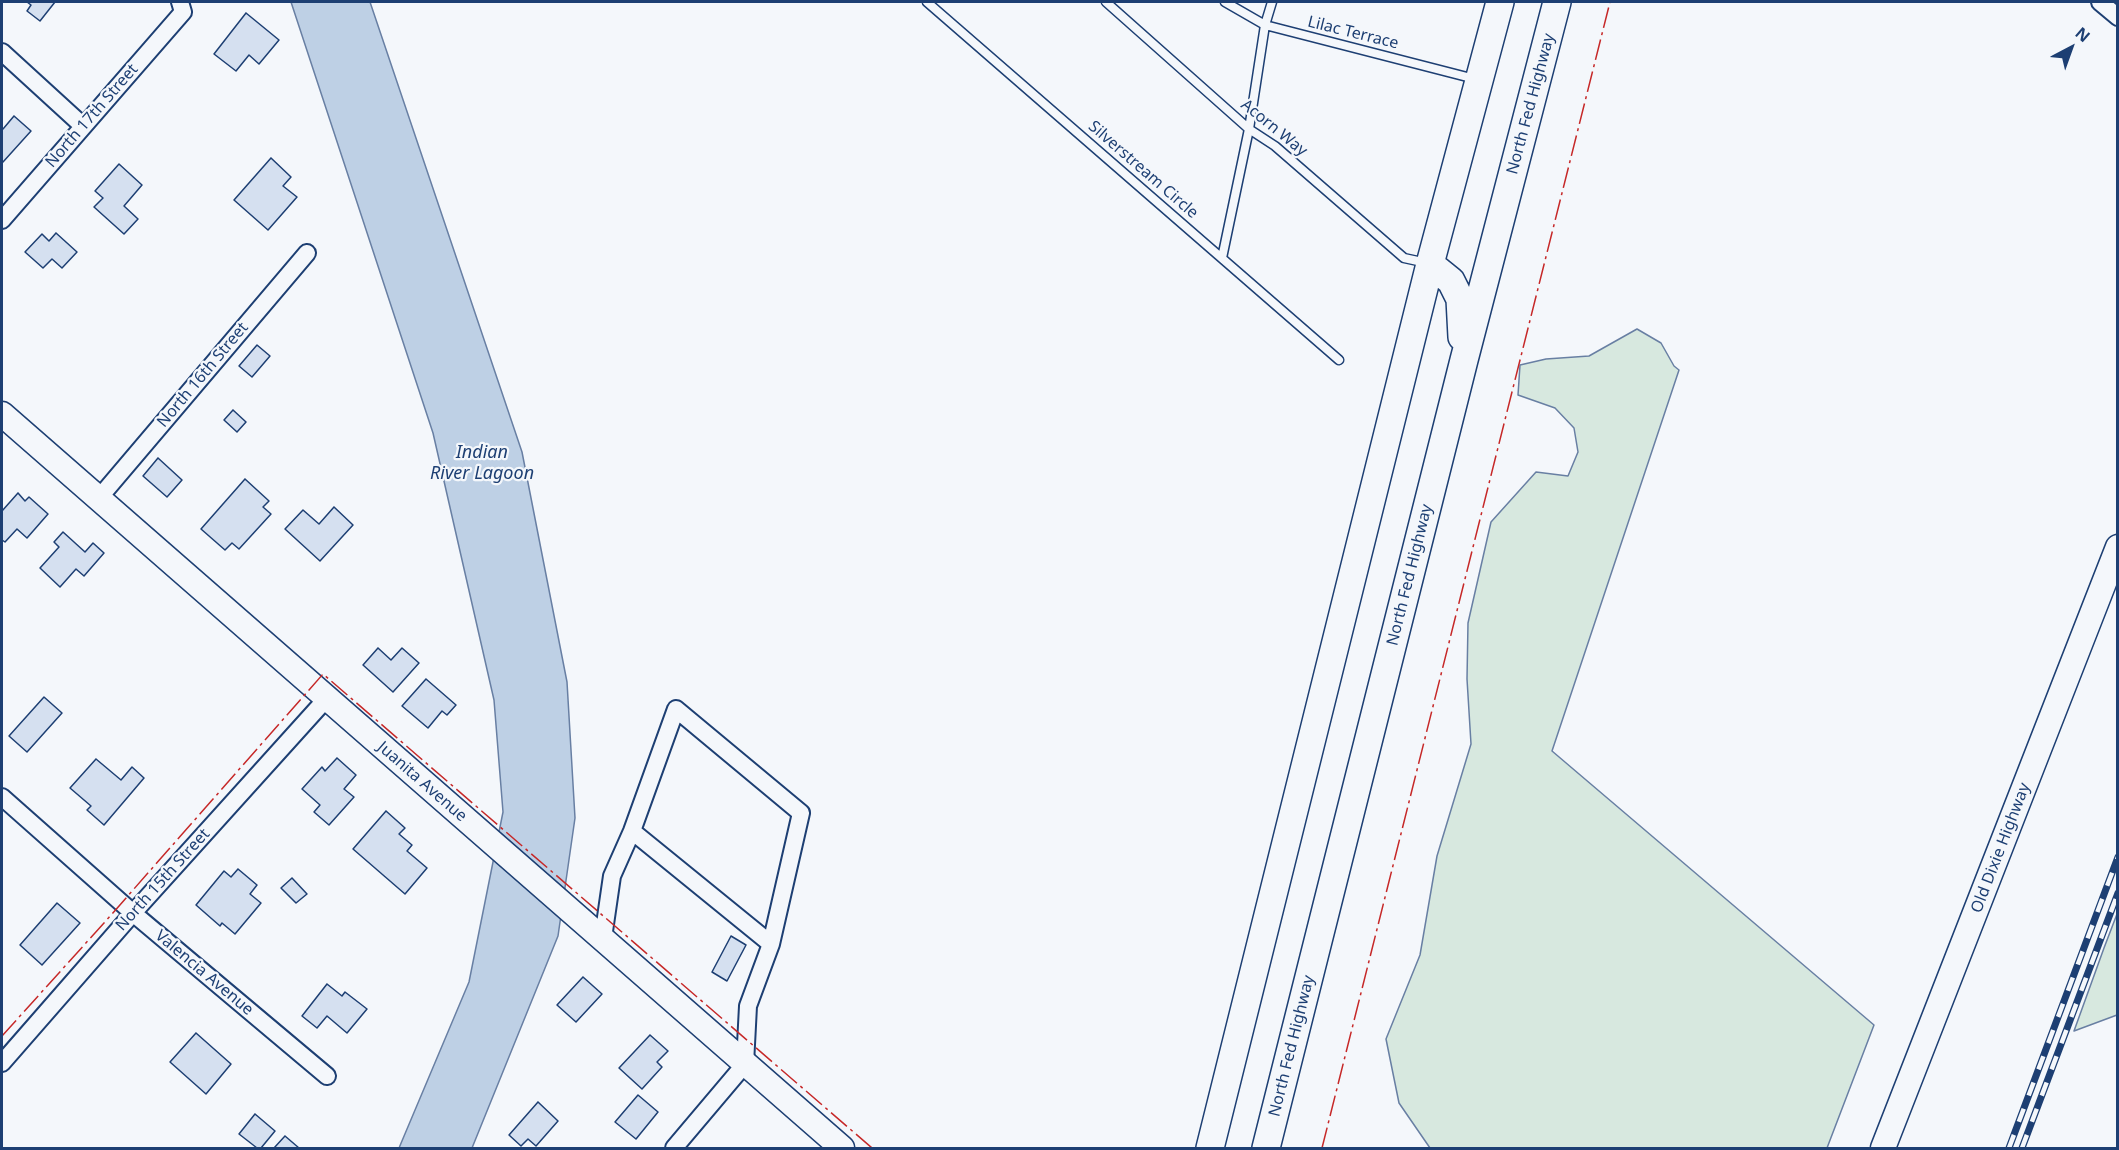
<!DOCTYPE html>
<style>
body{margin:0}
#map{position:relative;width:2119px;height:1150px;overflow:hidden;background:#f4f7fb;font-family:"Noto Sans",sans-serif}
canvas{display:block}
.frame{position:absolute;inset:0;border:3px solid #1d3f73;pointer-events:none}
.north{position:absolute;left:2041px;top:18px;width:60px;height:60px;-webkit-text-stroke:4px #f4f7fb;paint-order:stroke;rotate:41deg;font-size:16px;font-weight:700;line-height:24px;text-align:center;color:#1d3f73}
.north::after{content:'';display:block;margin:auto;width:21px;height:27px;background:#1d3f73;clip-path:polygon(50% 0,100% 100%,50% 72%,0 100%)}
</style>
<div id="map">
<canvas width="2119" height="1150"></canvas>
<div class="frame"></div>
<div class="north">N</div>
</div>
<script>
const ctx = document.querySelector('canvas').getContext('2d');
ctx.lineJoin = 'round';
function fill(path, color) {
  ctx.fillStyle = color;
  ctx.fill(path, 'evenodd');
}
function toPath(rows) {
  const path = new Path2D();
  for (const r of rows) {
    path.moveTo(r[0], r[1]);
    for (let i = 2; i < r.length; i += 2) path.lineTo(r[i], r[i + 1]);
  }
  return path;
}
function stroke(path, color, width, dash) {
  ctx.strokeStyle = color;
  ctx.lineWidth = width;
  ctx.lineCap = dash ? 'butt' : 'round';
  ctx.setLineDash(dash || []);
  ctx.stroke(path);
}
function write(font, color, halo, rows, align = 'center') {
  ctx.font = font + ' "Noto Sans",sans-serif';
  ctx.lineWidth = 4.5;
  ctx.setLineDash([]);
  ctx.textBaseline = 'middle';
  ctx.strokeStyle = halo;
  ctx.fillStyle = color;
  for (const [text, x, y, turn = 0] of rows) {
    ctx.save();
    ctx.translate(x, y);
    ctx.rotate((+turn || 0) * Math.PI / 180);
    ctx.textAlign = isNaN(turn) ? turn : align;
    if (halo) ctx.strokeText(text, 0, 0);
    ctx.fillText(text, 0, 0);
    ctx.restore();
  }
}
const green = toPath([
 [1637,329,1661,343,1674,366,1679,370,1552,751,1874,1025,1827,1148,1430,1148,1399,1103,1386,1039,1420,955,1437,856,1471,744,1467,679,1468,623,1491,522,1536,472,1568,476,1578,452,1574,428,1555,408,1518,395,1520,365,1546,359,1589,356,1637,329],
 [2117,914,2117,1015,2074,1031,2104,948,2117,914]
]);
const water = toPath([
 [291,2,370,2,522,452,567,682,575,818,558,936,472,1148,399,1148,469,982,503,812,494,700,433,433,291,2]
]);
const building = toPath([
 [27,2,55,2,40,21,27,11,31,5,27,2],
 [246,13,279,40,259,64,249,55,236,71,214,54,246,13],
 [14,116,31,131,3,162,2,161,2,128,3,129,14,116],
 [271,158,291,177,283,186,297,197,268,230,234,200,271,158],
 [119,164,142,185,124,206,138,219,124,234,94,207,103,198,95,191,119,164],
 [56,233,77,252,62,268,52,259,43,268,25,252,42,234,49,241,56,233],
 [257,345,270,356,252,377,239,366,257,345],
 [233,410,246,422,237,432,224,420,233,410],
 [158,458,182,480,167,497,143,476,158,458],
 [245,479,269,501,263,507,271,514,239,549,232,543,225,550,201,529,245,479],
 [18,493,25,501,29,497,48,514,27,538,17,529,5,542,2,540,2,511,18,493],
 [334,507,353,525,320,561,285,529,303,510,319,524,334,507],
 [63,532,85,552,93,543,104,553,84,576,76,569,60,587,40,568,59,547,54,542,63,532],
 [378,648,391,660,402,648,419,663,393,692,363,665,378,648],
 [426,679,456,705,447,715,442,711,428,728,402,706,426,679],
 [44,697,62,713,27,752,9,736,44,697],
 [337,758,356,775,344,789,354,797,329,825,314,812,320,805,302,789,322,767,325,771,337,758],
 [96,759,121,780,132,767,144,778,104,825,87,810,91,806,70,788,96,759],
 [386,811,405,828,399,834,412,845,407,851,427,868,405,894,353,849,386,811],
 [238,869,257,885,250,894,261,903,235,934,222,923,220,926,196,905,224,871,231,877,238,869],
 [292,878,307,894,296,903,281,888,292,878],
 [57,903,80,923,42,965,20,945,57,903],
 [731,936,746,945,727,981,712,972,731,936],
 [583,977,602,994,576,1022,557,1005,583,977],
 [327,984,342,996,345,992,367,1009,347,1033,327,1016,317,1028,302,1016,327,984],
 [196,1033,231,1064,206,1094,170,1062,196,1033],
 [650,1035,668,1051,657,1062,662,1067,642,1089,619,1068,650,1035],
 [638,1095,658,1112,636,1139,615,1122,638,1095],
 [538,1102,558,1121,536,1146,528,1139,521,1146,509,1135,538,1102],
 [255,1114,275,1131,261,1148,257,1148,239,1134,255,1114],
 [285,1136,299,1148,274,1148,285,1136]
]);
const lane = toPath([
 [927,2,1339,360],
 [1106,2,1249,129,1275,146,1404,258,1427,263],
 [1225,2,1265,25,1475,79],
 [1222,258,1249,129,1265,25,1272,2]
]);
const street = toPath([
 [2100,2,2118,17],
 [2,52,83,126],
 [2,220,183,12,180,2],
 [99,498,307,253],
 [2,797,133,913,327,1076],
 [632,831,771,944],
 [603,938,612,876,632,831,676,709,801,813,771,944,748,1006,745,1064,674,1148],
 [2,1063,133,913,327,698]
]);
const secondary = toPath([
 [2,414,842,1148],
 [1883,1148,2118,547]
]);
const primary = toPath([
 [1430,264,1451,281,1460,299,1462,337],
 [1210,1148,1430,264,1500,2],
 [1266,1148,1464,360,1557,2]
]);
const rail = toPath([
 [2009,1148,2118,857],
 [2022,1148,2118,893]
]);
const power = toPath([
 [2,1036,104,923,323,674,872,1148],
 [1322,1148,1610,2]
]);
const streetNames = [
 ["Lilac Terrace",1353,33,14],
 ["North Fed Highway",1531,104,-75],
 ["North 17th Street",92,116,-49],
 ["Acorn Way",1274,128,39],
 ["Silverstream Circle",1143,170,41],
 ["North 16th Street",203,375,-50],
 ["North Fed Highway",1410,575,-76],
 ["Juanita Avenue",422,782,41],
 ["Old Dixie Highway",2001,848,-69],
 ["North 15th Street",163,880,-48],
 ["Valencia Avenue",204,973,40],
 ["North Fed Highway",1292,1046,-76]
];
const waterNames = [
 ["Indian",482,453],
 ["River Lagoon",482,474]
];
fill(green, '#d7e8df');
stroke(green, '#687fa3', 1.5);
fill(water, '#bed0e5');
stroke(water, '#687fa3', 1.5);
fill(building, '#d5e0f0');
stroke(building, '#1d3f73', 1.5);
stroke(lane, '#1d3f73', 11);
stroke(street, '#1d3f73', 20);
stroke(secondary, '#1d3f73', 27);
stroke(primary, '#1d3f73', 30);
stroke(lane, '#f4f7fb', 8);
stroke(street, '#f4f7fb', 16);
stroke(secondary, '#f4f7fb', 24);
stroke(primary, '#f4f7fb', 27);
stroke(rail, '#1d3f73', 7);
stroke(rail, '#f4f7fb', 4.5, [14]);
stroke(power, '#c62828', 1.5, [21, 4.5, 3, 4.5]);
write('16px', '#1d3f73', '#f4f7fb', streetNames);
write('italic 18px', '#1d3f73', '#f4f7fb', waterNames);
</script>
